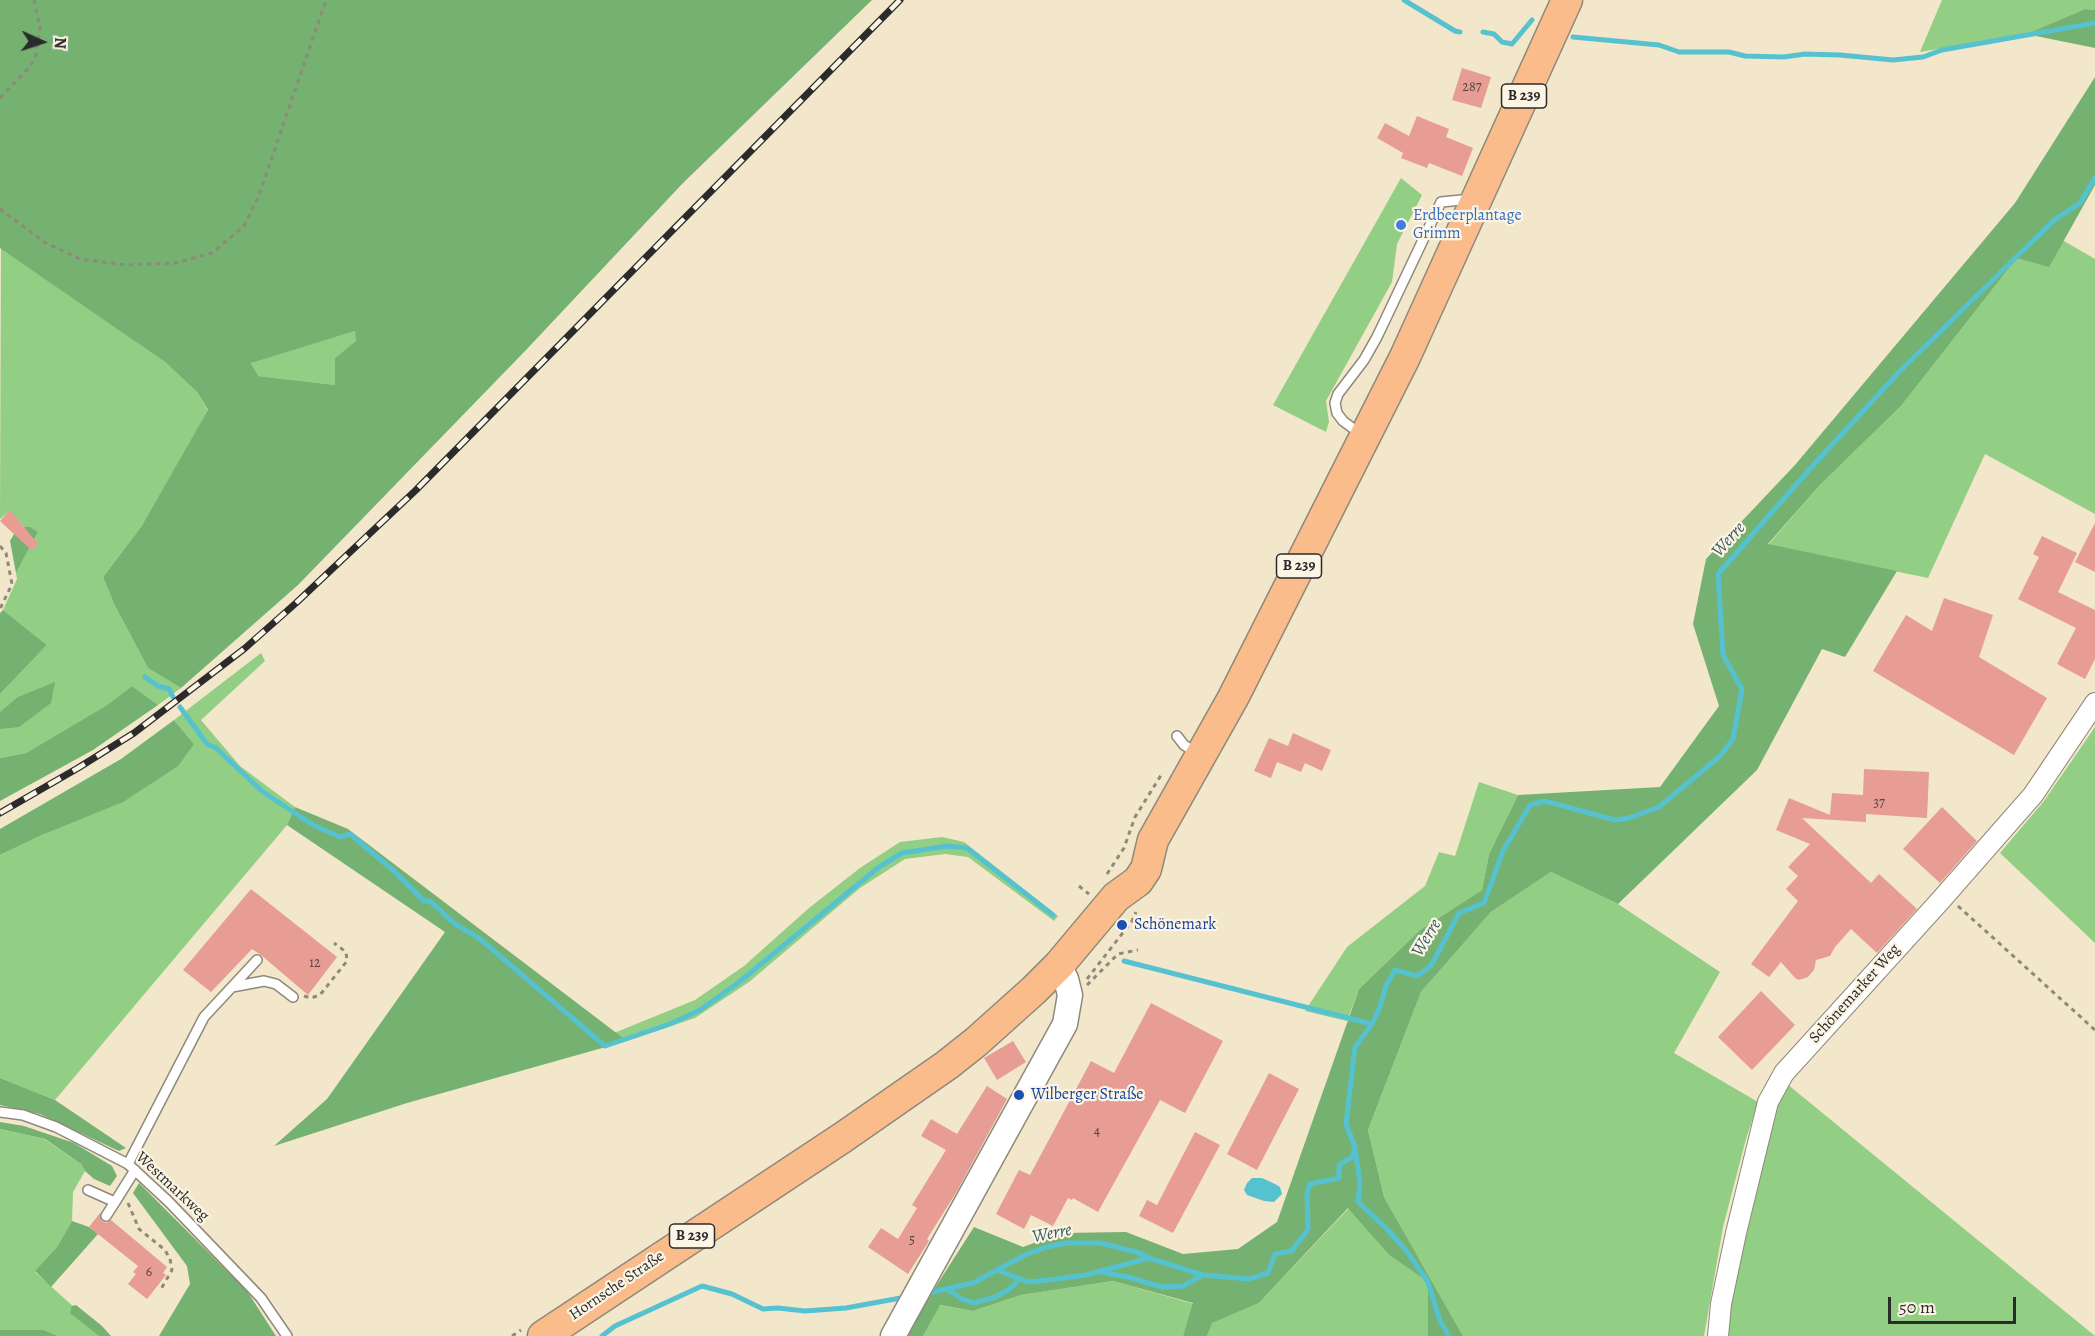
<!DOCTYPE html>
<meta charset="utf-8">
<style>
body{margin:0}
#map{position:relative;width:2095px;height:1336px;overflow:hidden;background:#f2e7cb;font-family:Alegreya,serif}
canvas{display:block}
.north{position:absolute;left:12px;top:12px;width:60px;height:60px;-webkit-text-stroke:4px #fcf5e5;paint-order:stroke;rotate:93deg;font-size:16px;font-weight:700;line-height:24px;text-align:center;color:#2b2b2b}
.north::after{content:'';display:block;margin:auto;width:21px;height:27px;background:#2b2b2b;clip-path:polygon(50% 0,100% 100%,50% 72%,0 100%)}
.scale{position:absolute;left:1888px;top:1297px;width:128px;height:27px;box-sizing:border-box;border:3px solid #2b2b2b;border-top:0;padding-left:8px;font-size:18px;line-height:21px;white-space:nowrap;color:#2b2b2b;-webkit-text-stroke:4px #fcf5e5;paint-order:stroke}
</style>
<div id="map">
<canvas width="2095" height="1336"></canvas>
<div class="north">N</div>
<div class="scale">50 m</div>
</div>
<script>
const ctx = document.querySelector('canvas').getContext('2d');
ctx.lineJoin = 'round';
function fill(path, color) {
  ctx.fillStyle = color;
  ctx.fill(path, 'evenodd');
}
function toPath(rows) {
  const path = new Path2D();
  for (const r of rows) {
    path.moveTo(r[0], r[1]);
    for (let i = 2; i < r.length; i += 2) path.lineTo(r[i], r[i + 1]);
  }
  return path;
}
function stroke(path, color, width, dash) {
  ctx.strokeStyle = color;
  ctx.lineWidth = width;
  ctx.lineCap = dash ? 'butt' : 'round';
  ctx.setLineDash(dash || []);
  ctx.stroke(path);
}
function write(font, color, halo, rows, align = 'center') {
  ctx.font = font + ' Alegreya,serif';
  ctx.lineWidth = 4.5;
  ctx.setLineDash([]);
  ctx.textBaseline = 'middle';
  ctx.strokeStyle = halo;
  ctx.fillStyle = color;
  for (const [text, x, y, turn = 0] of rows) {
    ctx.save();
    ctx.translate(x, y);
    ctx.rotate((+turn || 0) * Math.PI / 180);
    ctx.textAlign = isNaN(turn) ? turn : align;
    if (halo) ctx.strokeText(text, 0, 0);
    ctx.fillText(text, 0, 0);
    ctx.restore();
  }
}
const green = toPath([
 [1942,0,2095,0,2095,10,2085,9,2026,34,1920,52],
 [1401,178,1422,195,1397,244,1392,282,1326,401,1329,422,1326,432,1273,405],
 [2064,241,2095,259,2095,514,1985,454,1928,578,1768,545,1819,486,1901,406,2017,258],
 [1,247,165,362,197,392,208,411,141,527,103,577,114,604,148,668,181,688,158,705,132,686,107,705,26,753,0,758,0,694,47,645,3,610,17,579,16,573,38,532,24,527,10,511,0,519],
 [355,331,357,341,335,358,335,385,257,376,251,362],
 [261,653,265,661,201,720,240,766,295,807,287,825,55,1100,0,1078,0,855,44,834,194,744,174,720],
 [2095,727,2095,943,2000,853,2044,801],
 [1479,782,1518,795,1489,854,1482,890,1420,930,1359,989,1347,1021,1305,1011,1347,947,1425,886,1439,852,1455,856],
 [942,837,964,842,1058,916,1054,921,968,857,945,854,905,859,860,888,749,982,695,1018,627,1041,614,1033,695,1000,744,966,809,908,860,868,900,842],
 [1551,872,1618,904,1720,972,1674,1053,1758,1102,1746,1139,1723,1227,1704,1336,1463,1336,1384,1197,1368,1130,1421,992,1491,912],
 [1787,1084,2095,1336,1724,1336,1739,1243,1770,1125],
 [0,1129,44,1139,81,1164,85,1171,73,1192,72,1221,57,1247,35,1272,106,1336,58,1336,44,1330,0,1330],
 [1349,1208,1389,1255,1428,1282,1428,1336,1207,1336,1211,1323,1259,1303],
 [1113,1281,1194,1304,1183,1336,923,1336,939,1305,973,1311,1021,1295]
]);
const forest = toPath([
 [0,0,872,0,683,183,526,350,298,585,181,688,148,668,114,604,103,577,141,527,208,410,197,392,165,362,0,248],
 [355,331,356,341,335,358,335,385,258,376,251,363],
 [2085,9,2095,10,2095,48,2026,34],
 [2095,77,2095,185,2049,267,2017,258,1901,406,1819,486,1768,544,1897,571,1845,657,1822,649,1757,770,1618,904,1551,872,1491,912,1421,992,1368,1130,1384,1197,1463,1336,1428,1336,1428,1282,1389,1255,1348,1208,1259,1303,1212,1323,1207,1336,1183,1336,1193,1303,1113,1281,1021,1295,973,1311,940,1305,923,1336,907,1336,922,1308,974,1227,1023,1247,1062,1233,1126,1232,1183,1254,1238,1249,1277,1222,1359,989,1420,930,1482,890,1489,854,1518,795,1660,787,1719,706,1693,624,1706,559,1795,465,2015,203],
 [24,527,30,527,38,532,16,573,10,541,14,534],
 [3,610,47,645,0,694,0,613],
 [55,682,51,703,19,727,0,729,0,712,18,697],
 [132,686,158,705,93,750,0,801,0,758,26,753,107,705],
 [174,720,194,744,178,766,123,802,44,834,0,855,0,829,121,759],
 [295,807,348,829,627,1041,407,1103,274,1146,327,1099,445,932,287,825],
 [0,1078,55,1100,126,1148,119,1151,40,1114,0,1105],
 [0,1122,24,1126,74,1143,112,1166,117,1176,110,1186,94,1179,85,1171,81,1164,45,1139,0,1129],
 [139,1183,247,1291,276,1336,159,1336,190,1284,187,1266,133,1193],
 [72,1221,89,1227,98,1234,51,1287,35,1271,57,1247],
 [76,1305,102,1326,111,1336,99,1336,70,1313,72,1306],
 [0,1330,44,1330,58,1336,0,1336]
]);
const water = toPath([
 [1252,1178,1262,1178,1275,1184,1280,1187,1282,1194,1274,1202,1264,1201,1247,1195,1244,1190,1247,1183]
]);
const stream = toPath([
 [1404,0,1455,31,1460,32],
 [1483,32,1494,34,1502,42,1512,44,1532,20],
 [1573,37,1659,45,1679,52,1729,52,1745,56,1784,57,1805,54,1840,55,1893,60,1923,57,1942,50,2095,23],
 [145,677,158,686,169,689,173,697],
 [180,707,207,744,216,748,263,792,313,825,340,837,350,834,394,871,424,901,430,901,455,924,479,938,605,1046,670,1024,700,1010,738,983,879,867,902,853,947,846,967,848,1053,915],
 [1124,961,1372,1024],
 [1355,1147,1360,1184,1358,1202,1385,1227,1405,1249,1428,1282,1440,1321,1449,1336],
 [997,1270,1028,1282,1048,1280,1086,1275,1149,1258],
 [1101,1272,1128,1277,1162,1287,1183,1286,1203,1275],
 [947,1289,962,1299,974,1303,995,1297,1008,1290,1020,1279],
 [924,1294,973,1283,1025,1255,1046,1247,1066,1243,1100,1243,1137,1252,1152,1259,1203,1275,1249,1279,1268,1273,1275,1254,1292,1251,1308,1229,1307,1193,1310,1184,1339,1178,1339,1165,1352,1157,1355,1147,1346,1124,1355,1047,1372,1024,1380,1007,1386,986,1395,970,1417,976,1431,966,1459,913,1484,903,1503,851,1530,805,1545,801,1615,820,1629,818,1659,807,1720,756,1733,739,1742,689,1723,655,1718,574,1808,471,1899,372,2053,221,2080,203,2095,178],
 [602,1336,615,1326,702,1286,732,1294,763,1309,778,1308,805,1311,846,1308,906,1297]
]);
const building = toPath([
 [1462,68,1491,77,1481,108,1452,100],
 [1417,116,1449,129,1446,137,1473,148,1462,176,1429,163,1427,168,1401,158,1403,153,1377,138,1385,123,1409,136],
 [10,510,38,544,31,550,0,521],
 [2095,523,2095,572,2075,562],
 [2042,536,2077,553,2058,592,2095,610,2095,659,2085,679,2057,664,2076,628,2018,599,2039,557,2033,554],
 [1944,598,1993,615,1979,657,2047,698,2014,755,1873,671,1906,615,1932,631],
 [1293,733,1331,750,1322,771,1305,763,1301,772,1277,762,1271,778,1254,771,1269,738,1288,746],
 [1864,769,1929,772,1927,818,1866,814,1866,822,1802,818,1871,883,1879,874,1917,909,1877,953,1851,929,1835,947,1830,956,1816,960,1814,970,1808,977,1799,980,1795,978,1781,962,1769,977,1751,964,1798,901,1786,889,1798,876,1788,867,1810,844,1776,830,1789,798,1830,815,1832,793,1863,795],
 [1942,807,1977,841,1940,883,1903,849],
 [251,889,337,957,308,995,261,955,252,949,211,992,183,970],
 [1761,991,1795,1025,1752,1070,1718,1037],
 [1151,1003,1223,1041,1185,1113,1160,1100,1098,1212,1073,1198,1072,1200,1068,1198,1053,1226,1031,1215,1024,1229,996,1214,1019,1170,1030,1175,1091,1061,1114,1073],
 [1013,1041,1026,1062,997,1080,984,1058],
 [1269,1073,1299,1089,1257,1170,1227,1154],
 [987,1086,1007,1099,957,1191,927,1239,929,1241,908,1274,868,1247,881,1228,898,1239,917,1208,912,1205,946,1150,921,1136,931,1119,957,1134],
 [1195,1132,1220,1145,1173,1233,1139,1216,1147,1200,1157,1205],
 [100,1213,102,1221,106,1223,111,1220,167,1267,163,1273,166,1275,147,1299,128,1284,136,1274,133,1272,138,1266,89,1227]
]);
const path = toPath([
 [0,98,29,68,36,55,40,28,34,0],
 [0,209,44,242,80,259,126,265,175,263,212,253,244,226,259,195,326,0],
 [0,546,6,553,12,584,0,609],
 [1107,874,1124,848,1135,817,1163,772],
 [1079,886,1089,894],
 [1958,906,2095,1030],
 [1087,979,1132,921,1136,912],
 [1087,985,1118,954,1138,950],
 [304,996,311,998,320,995,347,961,346,952,334,943],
 [128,1203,139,1229,165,1250,170,1259,172,1270,161,1289],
 [512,1336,521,1330]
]);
const service = toPath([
 [1362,435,1343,421,1337,413,1335,403,1338,394,1364,360,1377,337,1441,202,1462,200,1470,204],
 [1177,736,1184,745,1198,754],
 [232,987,264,981,276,984,293,997],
 [0,1112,23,1115,56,1127,128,1164,169,1202,261,1298,287,1336],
 [128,1164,204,1017,257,960],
 [88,1190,115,1202,135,1170],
 [106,1216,115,1202]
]);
const minor = toPath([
 [1718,1336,1721,1304,1736,1233,1768,1102,1784,1073,1940,901,2033,795,2095,703]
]);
const tertiary = toPath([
 [893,1336,1065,1024,1070,995,1066,979,1059,965]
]);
const primary = toPath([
 [543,1336,842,1138,947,1065,976,1042,1034,990,1059,965,1116,897,1138,881,1146,869,1153,840,1233,698,1405,357,1567,0]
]);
const rail = toPath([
 [0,813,78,768,134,733,244,649,296,603,416,490,900,0]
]);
const markers = [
 [1401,225,6,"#3f7fe0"],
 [1122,925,6,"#1a4fb4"],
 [1019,1095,6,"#1a4fb4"]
];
const numberNames = [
 ["287",1472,88],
 ["37",1879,804],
 ["12",315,964],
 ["4",1097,1132],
 ["5",912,1241],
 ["6",149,1273]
];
const shields = [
 [1524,96,45],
 [1299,566,45],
 [692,1236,45]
];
const shieldNames = [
 ["B 239",1524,96],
 ["B 239",1299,566],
 ["B 239",692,1236]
];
const shopNames = [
 ["Erdbeerplantage",1413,216],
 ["Grimm",1413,234]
];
const transitNames = [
 ["Schönemark",1134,925],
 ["Wilberger Straße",1031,1095]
];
const streetNames = [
 ["Schönemarker Weg",1855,994,-48],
 ["Westmarkweg",172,1187,43],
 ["Hornsche Straße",617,1286,-34]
];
const waterNames = [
 ["Werre",1729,540,-48],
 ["Werre",1427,938,-59],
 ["Werre",1052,1234,-11]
];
fill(green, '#92ce83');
fill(forest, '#75b171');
fill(water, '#56c2d0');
stroke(stream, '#56c2d0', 5);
fill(building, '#e79c94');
stroke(service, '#8e897b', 12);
stroke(minor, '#8e897b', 22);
stroke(tertiary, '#8e897b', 27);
stroke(primary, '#8e897b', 33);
stroke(path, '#8e897b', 3, [4.5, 4.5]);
stroke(service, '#fff', 9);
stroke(minor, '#fff', 20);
stroke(tertiary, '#fff', 24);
stroke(primary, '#fabc8b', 30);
stroke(rail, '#2b2b2b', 7);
stroke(rail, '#fcf5e5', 4.5, [14]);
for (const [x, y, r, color] of markers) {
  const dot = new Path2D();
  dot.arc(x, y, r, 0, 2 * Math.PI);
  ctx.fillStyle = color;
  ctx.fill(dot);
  stroke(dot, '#fcf5e5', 2);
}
write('14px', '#5a4745', null, numberNames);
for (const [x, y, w] of shields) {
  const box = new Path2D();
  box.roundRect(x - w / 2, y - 12, w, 24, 4.5);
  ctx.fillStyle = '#fcf5e5';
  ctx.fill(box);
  stroke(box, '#2b2b2b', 1.5);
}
write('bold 15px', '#2b2b2b', null, shieldNames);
write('16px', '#366cbe', '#fcf5e5', shopNames, 'left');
write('16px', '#164399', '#fcf5e5', transitNames, 'left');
write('16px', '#2b2b2b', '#fcf5e5', streetNames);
write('italic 18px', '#38585d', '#fcf5e5', waterNames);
</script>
